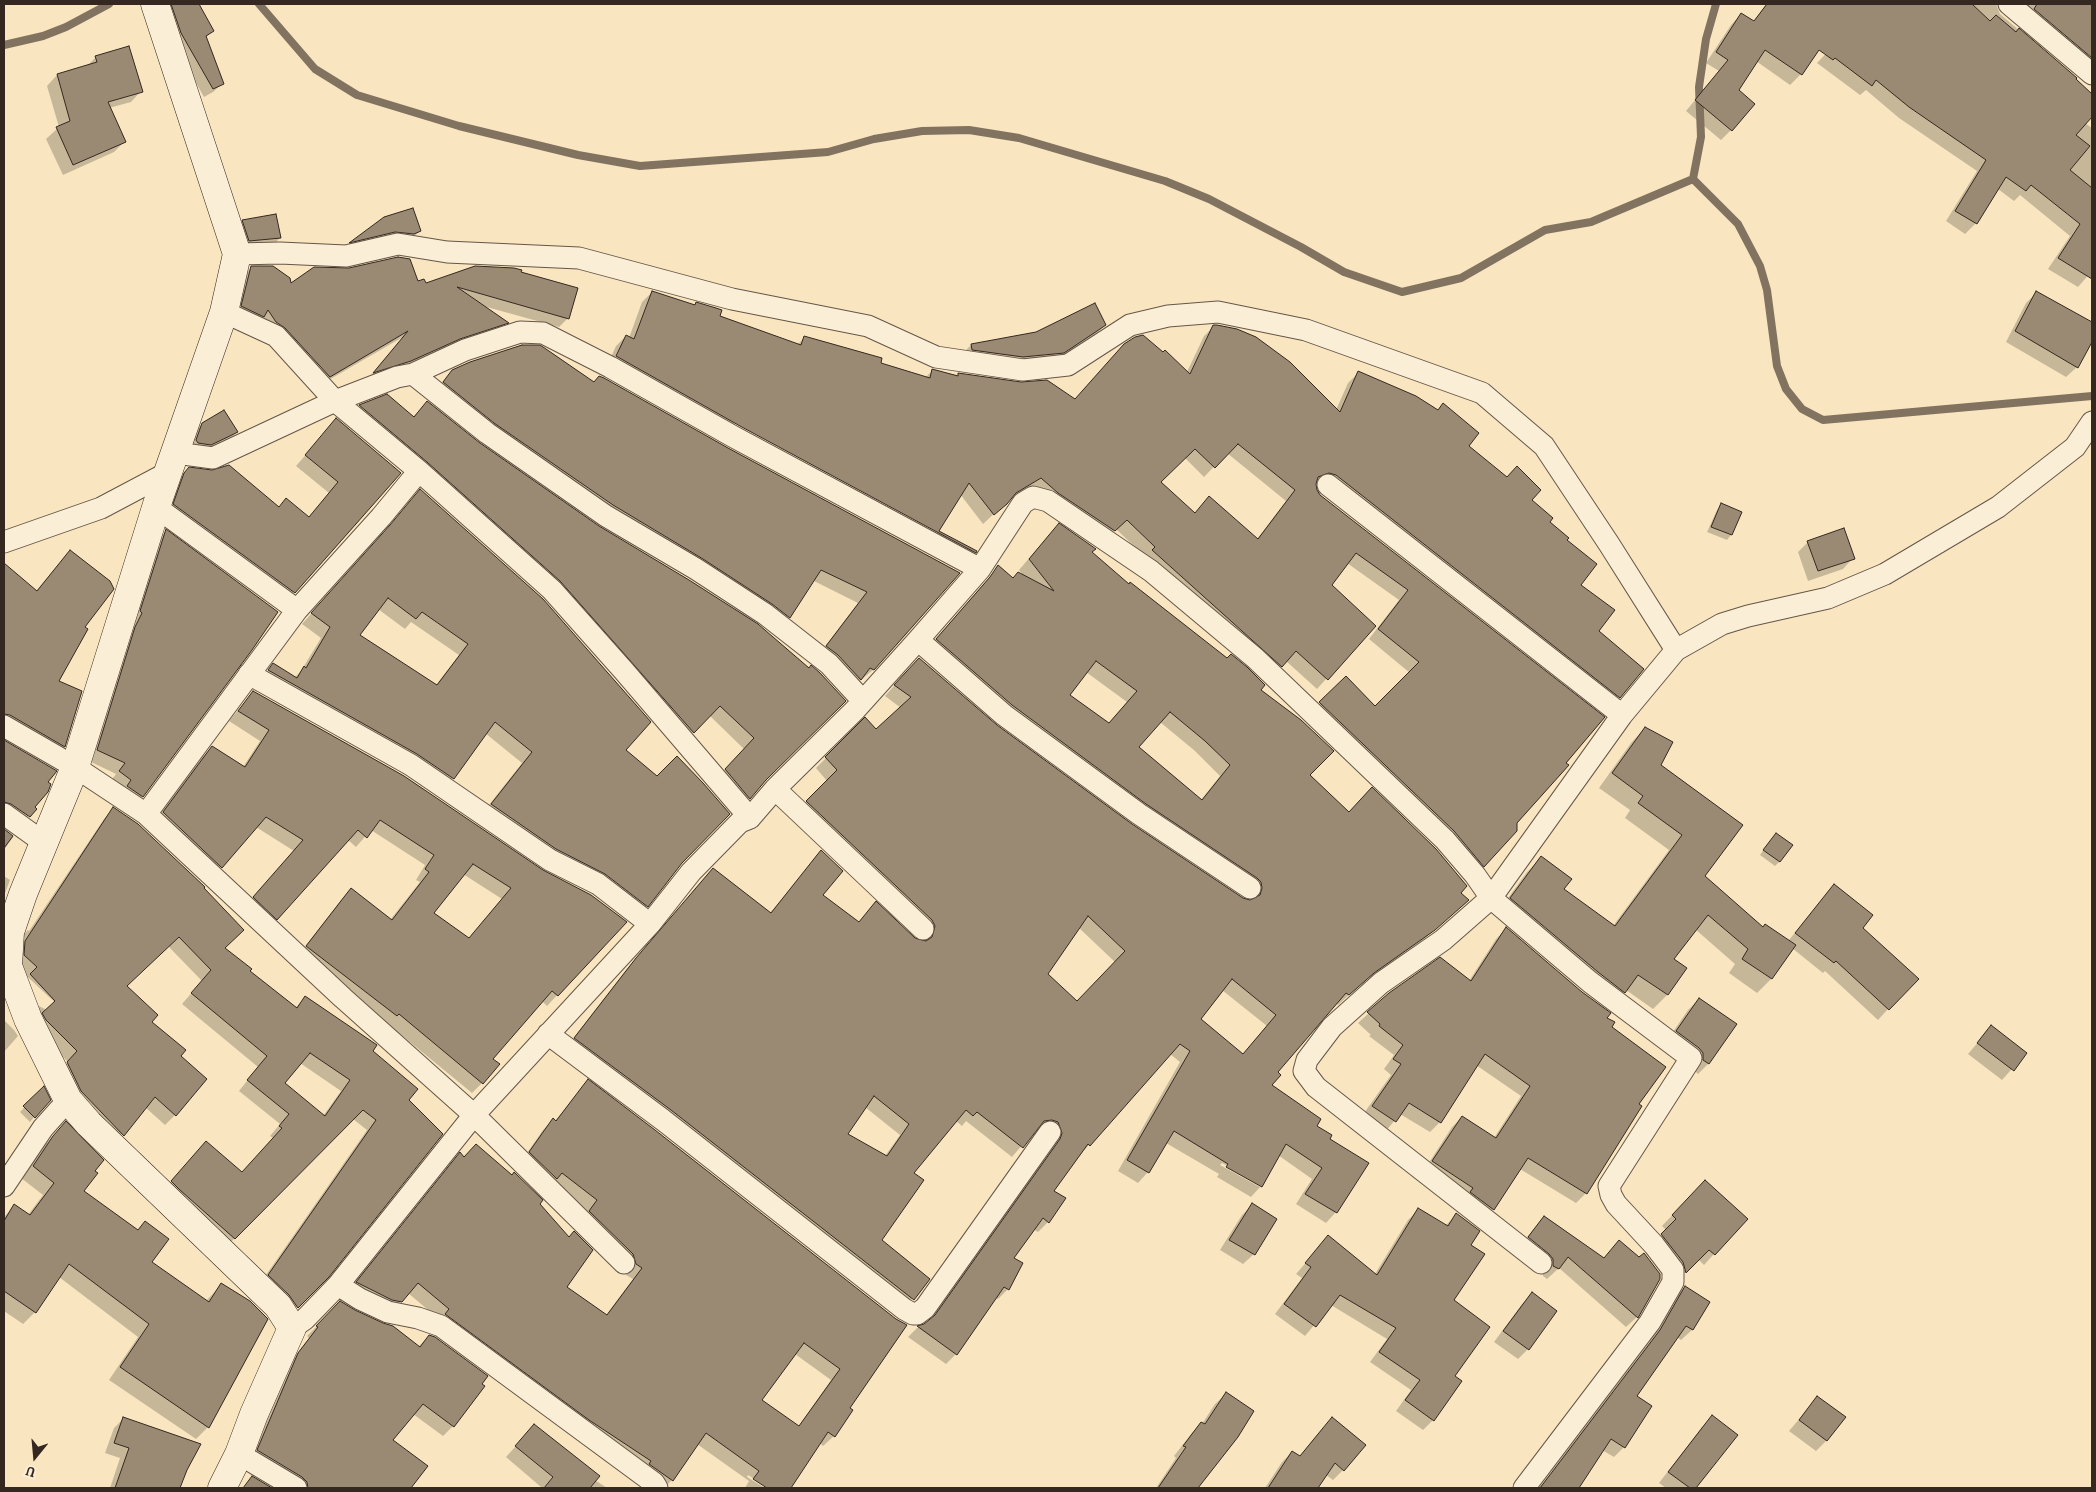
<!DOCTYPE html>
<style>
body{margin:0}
#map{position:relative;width:2096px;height:1492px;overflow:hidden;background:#f9e5c0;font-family:Alegreya,serif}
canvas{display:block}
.frame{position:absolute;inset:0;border:5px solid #342820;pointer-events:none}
.north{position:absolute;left:10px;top:1432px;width:50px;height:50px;-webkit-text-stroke:4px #fbeed6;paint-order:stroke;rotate:197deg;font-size:14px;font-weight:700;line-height:20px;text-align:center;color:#342820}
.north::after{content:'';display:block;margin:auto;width:18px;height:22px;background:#342820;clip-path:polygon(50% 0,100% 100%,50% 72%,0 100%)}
</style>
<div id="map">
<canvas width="2096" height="1492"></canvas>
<div class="frame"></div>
<div class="north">U</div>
</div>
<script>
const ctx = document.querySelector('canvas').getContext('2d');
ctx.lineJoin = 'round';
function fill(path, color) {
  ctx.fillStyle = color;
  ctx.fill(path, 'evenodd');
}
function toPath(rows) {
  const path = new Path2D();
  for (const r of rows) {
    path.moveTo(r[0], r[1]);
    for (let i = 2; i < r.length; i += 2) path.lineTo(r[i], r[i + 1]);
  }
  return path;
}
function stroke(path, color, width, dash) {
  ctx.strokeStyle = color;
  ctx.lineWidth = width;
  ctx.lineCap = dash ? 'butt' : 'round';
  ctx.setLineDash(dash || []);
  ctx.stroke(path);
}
const shadow = toPath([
 [169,4,198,4,213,31,205,38,222,84,213,92,204,97,173,42],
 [1766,4,1817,4,1792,32,1815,54,1801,74,1790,85,1756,61,1738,91,1731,130,1721,140,1686,111,1719,71,1706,63,1731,25,1741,14,1753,22],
 [1873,4,1996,4,2000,14,2075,78,2074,80,2092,96,2092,115,2085,123,2092,128,2092,271,2078,287,2048,269,2070,236,2020,195,2014,201,1998,189,1976,223,1965,234,1946,221,1977,171,1899,118,1866,90,1860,95,1817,63],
 [2005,4,2092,4,2092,57,2082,68],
 [96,57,141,91,131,102,109,108,124,142,114,152,63,175,46,139,59,127,47,86,57,75,86,67],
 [384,219,420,231,411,239,344,249],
 [243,222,280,238,270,248,239,251,233,232],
 [252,267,291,285,417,283,425,285,520,272,568,318,559,327,483,306,507,323,498,331,401,370,367,380,403,337,320,385,276,337,233,315,242,277],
 [652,292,797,345,804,338,925,378,933,370,1074,400,1187,372,1204,336,1214,326,1336,410,1348,383,1358,373,1467,446,1530,500,1565,541,1579,585,1598,631,1619,697,1609,707,1318,482,1314,484,1319,496,1603,718,1474,876,1310,713,1346,678,1375,708,1410,673,1369,639,1399,600,1347,563,1330,585,1374,626,1317,689,1286,661,1271,676,1116,529,1104,540,1030,487,1009,500,983,524,960,494,937,532,975,551,965,562,607,366,616,346,626,336,629,338,642,302],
 [735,422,937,530,937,533,734,424],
 [1227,453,1286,501,1257,539,1194,514,1159,482,1185,458,1204,477],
 [2036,293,2092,324,2092,340,2077,367,2066,377,2006,342,2026,303],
 [1105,325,1094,336,1052,363,961,355,971,345],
 [453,371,594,383,727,449,958,573,873,670,850,689,817,657,858,603,812,580,789,617,779,627,433,392],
 [387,396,413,417,427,403,479,444,598,527,757,625,764,780,739,808,715,780,744,749,709,715,683,743,550,591,350,416,360,406],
 [336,420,400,473,284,603,164,515,179,479,190,469,279,508,308,518,329,493,296,466],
 [202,424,237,432,226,443,200,455,188,453,192,435],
 [1722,505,1731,535,1727,540,1707,532,1717,510],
 [166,531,142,796,132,806,110,782,116,774,87,760,156,541],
 [1049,535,1090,553,1259,690,1309,775,1348,813,1468,900,1423,940,1362,983,1338,1005,1336,1003,1276,1072,1270,1085,1328,1139,1367,1163,1336,1212,1326,1223,1296,1204,1312,1179,1278,1155,1261,1186,1251,1197,1217,1177,1219,1174,1166,1143,1148,1172,1138,1183,1118,1171,1180,1062,1170,1054,1079,1156,1052,1191,1048,1222,1038,1232,1033,1229,1012,1259,1008,1289,998,1299,995,1298,956,1354,946,1364,908,1337,917,1328,928,1322,1050,1151,1053,1144,1041,1129,1035,1130,1012,1157,966,1121,962,1126,956,1121,913,1173,880,1241,928,1279,903,1310,565,1049,626,970,713,869,770,913,821,852,821,895,858,923,876,903,914,940,924,942,925,937,796,812,827,781,816,768,865,719,876,731,901,708,885,696,909,669,996,726,1131,825,1243,900,1250,902,1253,899,1251,892,926,650,998,567,1013,579,1025,578,1019,570],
 [1086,672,1127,702,1108,724,1068,695],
 [1160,722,1195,751,1220,776,1201,800,1137,748],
 [1078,927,1115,962,1077,1003,1046,974],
 [1222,990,1267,1026,1242,1055,1199,1019],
 [865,1107,900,1135,885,1156,846,1135],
 [1222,1163,1260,1184,1260,1187,1220,1165],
 [380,537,624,750,647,906,636,916,481,815,522,763,485,733,453,778,442,789,263,675,274,665,295,677,301,671,321,638,302,624],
 [378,609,405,629,411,622,459,655,436,685,358,636],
 [1808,542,1853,558,1843,569,1808,581,1798,552],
 [70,551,83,627,58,681,64,746,54,756,4,727,4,564,36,591],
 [253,692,625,922,547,1006,542,1001,492,1059,482,1083,472,1093,388,1024,386,1026,297,957,341,900,351,889,390,920,420,882,416,880,425,865,371,830,356,847,347,839,266,929,244,908,294,851,256,827,211,877,153,823,202,757,212,747,243,767,260,741,229,721],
 [463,874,502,899,468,939,433,913],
 [1645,728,1703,877,1763,928,1788,941,1834,886,1861,928,1888,1009,1878,1020,1825,971,1823,973,1792,948,1771,979,1757,993,1729,973,1735,964,1695,929,1672,960,1685,968,1667,995,1653,1009,1626,990,1611,1006,1497,913,1527,872,1541,858,1562,889,1613,926,1669,850,1625,818,1630,810,1599,788,1631,743],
 [4,742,55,771,33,807,35,809,19,826,4,817],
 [113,809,202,888,224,948,249,971,295,1008,305,998,371,1051,407,1100,328,1276,287,1317,259,1285,367,1130,353,1119,225,1248,162,1192,196,1153,242,1173,273,1138,270,1136,280,1124,239,1091,258,1067,182,1004,202,981,168,946,125,986,150,1022,179,1056,175,1115,165,1125,145,1107,113,1144,58,1073,68,1062,36,1030,30,1015,39,1006,82,1028,15,965,18,940,28,930,29,931,104,819],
 [300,1063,341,1091,323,1116,283,1083],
 [4,831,13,837,4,850],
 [1771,839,1780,861,1775,866,1760,855],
 [4,876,10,880,4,896],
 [1506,929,1606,1018,1637,1104,1586,1193,1576,1203,1520,1169,1493,1209,1483,1219,1423,1172,1452,1127,1462,1117,1494,1138,1521,1096,1476,1065,1440,1122,1430,1132,1400,1114,1385,1132,1362,1116,1391,1075,1384,1069,1394,1055,1369,1036,1371,1035,1358,1023,1390,994,1469,981,1496,939],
 [1699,999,1735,1024,1708,1064,1698,1074,1666,1042,1688,1010],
 [4,1020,14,1030,18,1036,4,1052],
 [1991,1027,2026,1053,2002,1080,1968,1054],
 [588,1081,896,1320,834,1436,823,1446,820,1443,789,1488,769,1488,748,1475,747,1477,765,1488,745,1488,749,1481,697,1444,672,1480,664,1488,440,1320,408,1293,391,1312,347,1292,460,1154,538,1204,566,1287,606,1315,633,1279,626,1275,623,1264,580,1222,587,1211,552,1183,520,1163,543,1130,553,1120,555,1121],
 [795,1354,831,1380,798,1427,761,1400],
 [43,1088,34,1117,30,1122,20,1112],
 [66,1123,93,1171,82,1191,137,1231,145,1223,150,1263,206,1301,221,1285,208,1427,196,1439,109,1380,138,1337,59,1277,35,1312,23,1324,4,1311,4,1217,14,1206,28,1215,43,1195,21,1178,41,1149],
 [1694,1192,1714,1254,1704,1265,1698,1259,1675,1282,1652,1246,1666,1230,1662,1226],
 [1252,1205,1254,1254,1243,1264,1220,1250,1242,1215],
 [1418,1210,1445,1226,1457,1214,1469,1245,1452,1301,1453,1376,1433,1420,1423,1430,1396,1411,1411,1390,1370,1362,1387,1339,1331,1305,1305,1336,1275,1314,1302,1278,1296,1274,1328,1237,1375,1274,1408,1220],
 [1544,1217,1603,1259,1619,1242,1637,1317,1626,1327,1559,1268,1547,1279,1543,1276,1543,1270,1518,1248],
 [1685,1287,1708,1302,1692,1330,1681,1340,1677,1337,1635,1397,1624,1447,1614,1457,1602,1450,1578,1488,1538,1488,1650,1341,1674,1298],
 [1532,1294,1528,1349,1518,1359,1494,1342,1522,1304],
 [340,1303,418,1347,429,1336,453,1426,443,1436,413,1414,392,1440,427,1466,410,1488,293,1488,248,1461,288,1365,309,1338,307,1336],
 [1226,1394,1252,1411,1198,1488,1156,1488,1176,1458,1174,1456,1191,1434,1201,1423,1202,1424,1215,1404],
 [1817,1398,1827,1440,1816,1451,1789,1431],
 [1713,1417,1736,1435,1694,1488,1666,1488,1659,1483,1702,1427],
 [123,1419,185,1470,179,1488,110,1488,120,1458,105,1453,114,1428],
 [1322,1429,1343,1470,1333,1480,1326,1475,1317,1488,1265,1488,1282,1462,1292,1452,1299,1457],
 [524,1437,595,1480,607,1488,540,1488,541,1487,506,1457]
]);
const stream = toPath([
 [259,4,315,69,357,95,459,126,578,155,640,166,828,152,874,139,922,131,969,130,1019,138,1165,181,1209,199,1301,247,1344,272,1402,292,1461,278,1545,230,1591,222,1693,179,1701,137,1699,87,1706,39,1716,4],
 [4,45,43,36,66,27,109,4],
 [1693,179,1738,224,1760,266,1767,290,1777,366,1786,389,1802,409,1823,420,2092,396]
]);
const building = toPath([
 [171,4,199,4,214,31,206,36,224,84,213,89,181,33,171,4],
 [1767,4,1972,4,1990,21,1996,15,2016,32,2019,28,2077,78,2076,79,2092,94,2092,117,2076,135,2090,146,2070,170,2092,188,2092,279,2058,258,2080,224,2031,185,2026,191,2006,177,1977,224,1955,211,1986,160,1909,107,1876,80,1872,86,1835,58,1833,60,1819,50,1802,75,1765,50,1739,90,1755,104,1732,131,1695,100,1728,60,1716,52,1741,13,1754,21,1767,4],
 [2037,4,2092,4,2092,58,2034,9,2037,4],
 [129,46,143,92,108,102,126,142,73,165,56,127,70,121,57,74,97,62,95,56,129,46],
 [413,208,421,231,414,234,395,232,349,243,384,217,413,208],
 [276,214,281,238,249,241,242,220,276,214],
 [398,257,410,259,418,281,424,279,426,283,475,266,514,268,522,270,521,272,578,288,569,319,457,287,509,323,460,339,411,361,373,373,408,331,330,377,285,328,276,322,268,310,264,317,241,306,251,266,273,266,290,278,291,283,314,267,349,268,398,257],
 [652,291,695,305,696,302,716,308,722,310,720,316,801,345,804,336,882,358,881,363,930,378,932,369,958,376,958,373,1021,382,1047,380,1075,399,1124,344,1135,337,1143,335,1163,352,1165,350,1190,374,1213,325,1217,325,1237,329,1256,337,1290,362,1340,412,1358,371,1416,396,1438,410,1443,403,1479,433,1469,446,1507,477,1517,466,1541,490,1532,500,1553,518,1550,522,1569,538,1567,540,1597,564,1581,585,1615,610,1599,631,1644,669,1620,698,1336,475,1329,473,1318,477,1316,484,1317,490,1320,495,1605,717,1566,763,1569,765,1517,823,1517,831,1484,867,1454,831,1319,702,1346,676,1375,706,1419,662,1378,629,1408,590,1356,553,1332,585,1376,626,1328,680,1296,651,1282,667,1152,550,1155,547,1127,520,1115,531,1058,493,1041,478,1016,493,1007,504,994,515,969,483,939,531,977,551,976,553,740,426,616,356,626,335,634,339,652,291],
 [1238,444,1295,490,1258,539,1209,496,1195,513,1161,482,1195,449,1215,468,1238,444],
 [2036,291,2092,322,2092,342,2078,368,2015,331,2036,291],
 [1095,303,1106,325,1064,353,1023,357,972,350,971,344,1036,332,1095,303],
 [522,345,540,345,546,349,594,382,599,376,604,378,728,448,960,573,874,670,870,668,861,680,838,655,826,646,867,592,821,570,790,618,772,604,703,559,613,505,494,423,443,382,452,370,470,362,522,345],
 [387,394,414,417,427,401,480,443,599,526,689,580,758,624,809,668,811,665,820,673,846,701,766,780,750,799,725,769,754,738,720,706,694,733,560,581,427,462,359,405,387,394],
 [224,410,238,432,211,445,198,443,196,440,202,423,224,410],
 [336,418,401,473,295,593,173,504,184,473,189,467,212,470,229,465,279,507,286,498,309,517,338,482,305,455,336,418],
 [420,489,543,599,651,722,626,750,657,776,677,756,703,783,730,814,682,863,648,907,605,874,556,849,491,804,532,752,495,722,454,779,417,754,268,670,273,663,297,678,304,666,306,668,330,627,311,613,390,525,420,489],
 [388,598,416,619,422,612,468,644,437,685,360,635,388,598],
 [1721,503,1742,512,1732,535,1711,527,1721,503],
 [1059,523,1096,549,1092,552,1129,584,1130,582,1227,658,1231,654,1247,667,1265,685,1261,690,1301,720,1334,751,1310,775,1349,812,1372,787,1436,849,1467,886,1461,893,1469,900,1435,930,1374,973,1349,995,1346,993,1278,1072,1281,1075,1272,1085,1321,1119,1317,1126,1332,1135,1330,1139,1369,1163,1337,1213,1305,1194,1322,1168,1286,1144,1262,1187,1226,1167,1228,1164,1174,1131,1149,1173,1127,1160,1190,1051,1180,1044,1090,1146,1088,1144,1054,1191,1066,1198,1049,1223,1043,1218,1014,1258,1023,1263,1009,1290,1004,1287,957,1355,917,1326,924,1324,935,1315,1060,1139,1062,1133,1058,1122,1052,1120,1044,1121,1023,1148,977,1112,973,1116,966,1110,914,1173,924,1180,882,1240,930,1279,914,1300,671,1110,574,1038,636,958,713,868,771,913,821,850,843,871,823,895,859,922,876,901,915,938,926,941,932,937,935,926,932,920,806,801,837,770,825,757,865,717,876,729,911,697,894,685,919,658,997,725,1132,824,1243,898,1250,900,1260,895,1262,888,1261,882,1257,878,1146,804,1012,705,936,639,990,577,998,565,1013,578,1018,572,1054,591,1029,559,1059,523],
 [1096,661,1137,691,1109,723,1070,695,1096,661],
 [1170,712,1205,741,1230,765,1202,800,1139,747,1170,712],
 [1088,916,1125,951,1077,1001,1048,974,1088,916],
 [1232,979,1276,1015,1243,1054,1201,1019,1232,979],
 [874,1096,909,1124,887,1156,848,1134,874,1096],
 [1844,528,1855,559,1818,571,1807,541,1844,528],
 [166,529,278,612,252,650,143,797,127,786,131,780,119,771,125,763,97,750,135,627,142,613,140,611,166,529],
 [70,550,110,581,114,589,85,627,88,629,59,681,82,691,65,747,10,715,4,714,4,563,37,591,70,550],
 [253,691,404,776,543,870,591,895,627,922,558,996,552,991,493,1059,500,1064,483,1084,399,1014,397,1016,306,946,351,888,392,920,429,872,425,869,434,855,380,820,367,838,358,830,277,920,253,897,303,840,266,817,222,868,163,812,212,746,245,767,269,730,238,711,253,691],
 [473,864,511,888,469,938,434,913,473,864],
 [1645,727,1673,742,1661,765,1743,825,1705,876,1763,927,1765,924,1796,945,1772,979,1742,959,1748,949,1708,915,1674,959,1687,968,1668,995,1638,975,1625,993,1598,972,1510,898,1541,856,1572,879,1564,889,1615,926,1682,835,1638,803,1643,796,1612,773,1645,727],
 [4,740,57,771,48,782,51,784,48,792,35,807,37,809,30,817,11,804,4,802,4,740],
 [113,807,138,824,205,887,204,888,244,930,225,948,252,969,250,971,297,1008,305,996,377,1045,373,1051,418,1089,409,1100,443,1134,329,1277,298,1308,289,1295,268,1275,376,1120,363,1110,235,1239,180,1190,171,1181,206,1141,242,1172,282,1128,279,1126,289,1114,247,1080,267,1056,191,993,211,970,179,937,127,986,158,1015,152,1022,186,1050,181,1056,207,1079,176,1116,155,1097,124,1136,81,1091,67,1062,77,1051,46,1020,42,1013,55,1001,30,974,37,967,24,955,25,941,113,807],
 [310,1053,350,1080,325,1116,285,1083,310,1053],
 [4,829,13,836,4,848,4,829],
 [1776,833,1793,845,1780,862,1763,850,1776,833],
 [1834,884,1873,915,1863,928,1919,979,1889,1010,1836,961,1834,963,1795,933,1834,884],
 [1506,927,1582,992,1611,1013,1607,1018,1615,1022,1612,1027,1666,1067,1639,1104,1642,1106,1587,1194,1528,1158,1494,1210,1470,1192,1473,1188,1432,1161,1462,1116,1496,1138,1530,1086,1485,1054,1441,1123,1409,1103,1396,1122,1372,1106,1401,1064,1393,1059,1403,1045,1379,1026,1380,1024,1367,1012,1389,993,1440,957,1471,981,1506,927],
 [1699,998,1737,1024,1709,1064,1703,1060,1703,1053,1699,1048,1676,1031,1699,998],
 [1991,1025,2027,1053,2014,1071,1977,1043,1991,1025],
 [588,1079,655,1130,896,1319,907,1325,850,1408,853,1410,835,1437,828,1432,791,1488,767,1488,753,1479,759,1471,706,1433,673,1481,649,1464,651,1461,589,1420,445,1314,449,1309,418,1283,402,1302,392,1300,356,1282,460,1152,464,1157,476,1144,512,1175,514,1172,543,1200,540,1204,569,1237,574,1231,593,1250,567,1287,607,1315,642,1268,636,1264,633,1254,589,1211,597,1200,562,1173,557,1179,529,1152,553,1118,556,1121,588,1079],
 [804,1343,840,1369,799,1426,762,1400,804,1343],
 [44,1086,51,1100,35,1118,23,1106,44,1086],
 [66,1121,104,1160,95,1171,98,1173,84,1191,138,1230,145,1221,169,1239,152,1262,209,1302,221,1283,250,1301,268,1319,209,1428,120,1367,149,1324,69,1264,36,1313,4,1291,4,1221,14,1204,30,1215,54,1183,33,1166,53,1136,66,1121],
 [1705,1180,1748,1219,1715,1255,1709,1250,1686,1273,1683,1262,1661,1234,1676,1219,1672,1215,1705,1180],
 [1252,1203,1277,1219,1255,1255,1229,1240,1252,1203],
 [1418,1208,1448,1226,1456,1213,1480,1231,1471,1245,1485,1254,1454,1300,1490,1327,1455,1376,1462,1381,1434,1421,1405,1400,1420,1380,1379,1352,1396,1328,1340,1295,1316,1327,1284,1304,1311,1267,1305,1263,1328,1235,1377,1275,1418,1208],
 [1544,1216,1604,1258,1619,1240,1639,1257,1644,1253,1660,1274,1660,1279,1638,1318,1568,1257,1559,1269,1553,1266,1553,1259,1549,1254,1528,1237,1544,1216],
 [1685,1286,1710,1302,1693,1330,1686,1326,1637,1396,1652,1406,1625,1448,1611,1439,1579,1488,1540,1488,1660,1330,1685,1286],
 [1532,1292,1557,1311,1529,1350,1503,1331,1532,1292],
 [340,1301,355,1310,383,1323,393,1326,420,1347,429,1335,435,1337,488,1376,482,1384,485,1386,454,1427,423,1404,393,1440,428,1466,411,1488,308,1488,307,1482,302,1477,257,1450,298,1353,318,1327,316,1326,340,1301],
 [1226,1392,1254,1411,1238,1437,1198,1488,1158,1488,1186,1447,1183,1446,1201,1422,1205,1424,1226,1392],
 [1817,1396,1846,1417,1827,1441,1799,1420,1817,1396],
 [1712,1415,1738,1435,1696,1488,1690,1488,1668,1472,1712,1415],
 [123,1417,201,1444,187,1470,180,1488,115,1488,129,1448,114,1443,123,1417],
 [1332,1417,1366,1445,1344,1471,1335,1463,1318,1488,1268,1488,1292,1451,1300,1456,1332,1417],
 [534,1424,600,1476,590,1488,544,1488,553,1477,515,1446,534,1424],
 [252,1476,272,1488,243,1488,252,1476]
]);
const street = toPath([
 [2009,4,2092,74],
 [237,254,280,253,346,256,398,244,447,252,579,258,732,299,868,326,936,357,1023,370,1068,365,1130,325,1168,316,1218,312,1306,330,1482,393,1544,446,1609,544,1676,650],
 [224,312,276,336,335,401,419,471,552,590,624,671,750,818],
 [413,374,487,433,606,516,696,569,765,614,829,664,863,701],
 [176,453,213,458,335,401,397,377,413,374,465,350,520,332,543,333,610,367,734,437,980,569],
 [1328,485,1622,715],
 [156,507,297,610],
 [4,542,101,508,169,472],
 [918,640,1004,715,1139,814,1250,888],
 [249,674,411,765,550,860,598,884,650,924],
 [4,726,75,767,146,814,343,998,474,1115,624,1263],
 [775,789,923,929],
 [4,814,43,842],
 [146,814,297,610,381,517,419,471],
 [548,1034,663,1120,904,1309,913,1314,917,1314,925,1308,1050,1132],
 [4,1186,43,1128,68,1100],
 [1541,1263,1316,1087,1304,1071,1307,1060,1332,1027,1381,983,1443,940,1491,898,1622,715,1676,650,1722,624,1748,616,1828,598,1885,574,1998,507,2075,447,2092,422],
 [338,1285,360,1299,388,1312,418,1318,441,1326,654,1483,657,1488],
 [292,1328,305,1319,338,1285,474,1115,650,924,691,872,740,822,750,818,775,789,855,710,918,640,980,569,1023,503,1033,497,1048,501,1151,571,1255,658,1445,840,1475,875,1491,898,1590,982,1691,1058,1609,1186,1611,1195,1616,1204,1654,1245,1673,1270,1673,1282,1650,1322,1524,1488],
 [239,1454,296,1488]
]);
const secondary = toPath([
 [155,4,237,254,224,312,159,498,75,767,23,894,10,932,8,966,28,1019,68,1100,89,1124,278,1306,292,1328,254,1414,239,1454,222,1488]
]);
fill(shadow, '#0003');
stroke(stream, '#827360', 8);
fill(building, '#9a8a73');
stroke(building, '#342820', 1);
stroke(street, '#655748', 23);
stroke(secondary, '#342820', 29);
stroke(street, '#fbeed6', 21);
stroke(secondary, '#fbeed6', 28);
</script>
